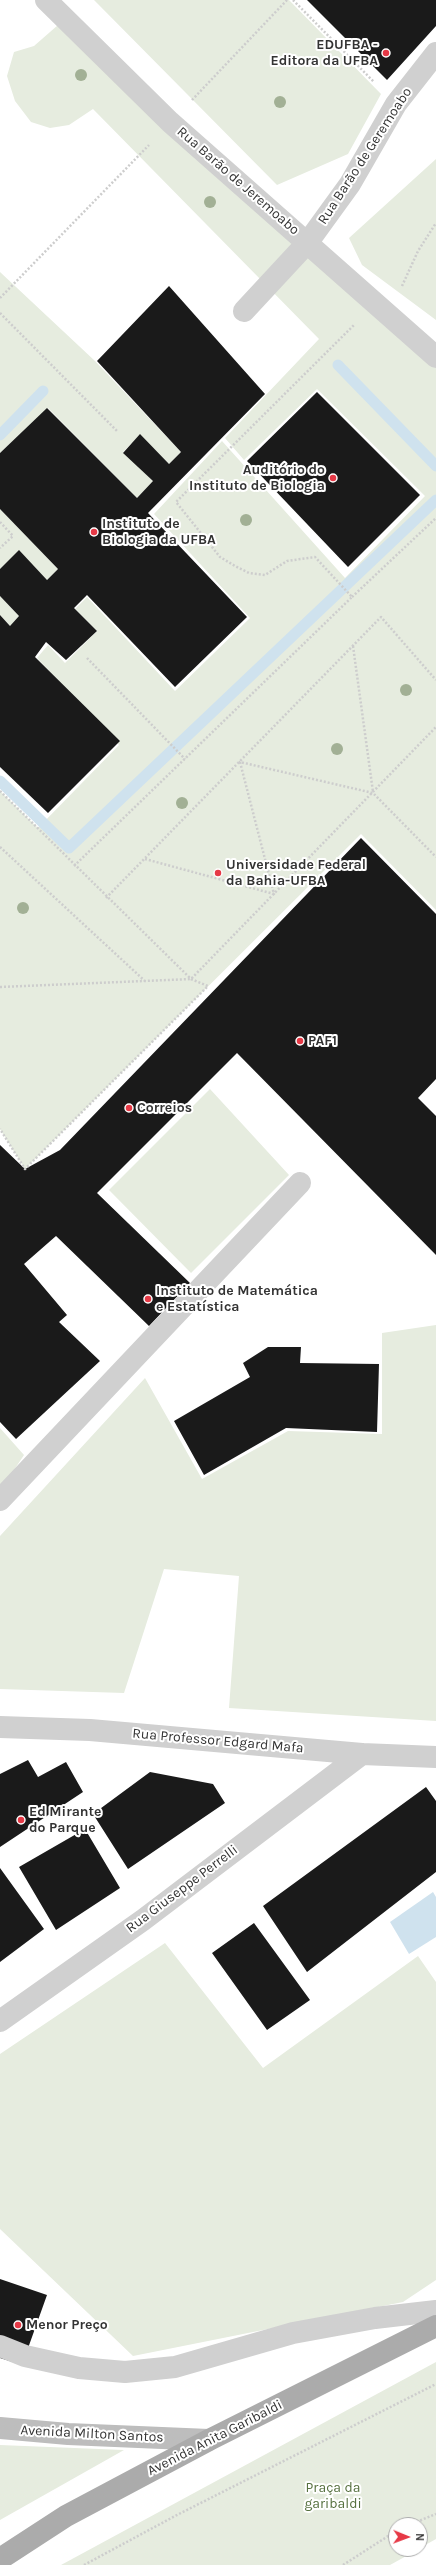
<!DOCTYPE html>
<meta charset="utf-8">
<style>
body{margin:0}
#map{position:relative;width:436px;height:2565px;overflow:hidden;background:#fff;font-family:Karla,sans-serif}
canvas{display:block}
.north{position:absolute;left:388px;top:2517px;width:40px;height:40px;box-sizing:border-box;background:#fff;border:1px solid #adadad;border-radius:50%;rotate:91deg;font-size:11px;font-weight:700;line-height:16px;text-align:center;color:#333}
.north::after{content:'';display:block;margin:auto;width:14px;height:18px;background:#e63946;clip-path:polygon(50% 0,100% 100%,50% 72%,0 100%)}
</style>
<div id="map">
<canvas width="436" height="2565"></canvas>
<div class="north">N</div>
</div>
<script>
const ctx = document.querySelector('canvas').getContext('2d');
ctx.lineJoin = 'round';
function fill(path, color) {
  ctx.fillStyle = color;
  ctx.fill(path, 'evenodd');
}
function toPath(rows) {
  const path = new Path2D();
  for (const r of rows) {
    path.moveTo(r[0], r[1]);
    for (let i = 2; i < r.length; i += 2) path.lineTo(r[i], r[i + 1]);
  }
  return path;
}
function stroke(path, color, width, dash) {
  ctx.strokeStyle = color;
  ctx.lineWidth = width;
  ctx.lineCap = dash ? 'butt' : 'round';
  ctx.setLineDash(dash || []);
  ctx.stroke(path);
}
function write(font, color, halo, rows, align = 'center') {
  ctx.font = font + ' Karla,sans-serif';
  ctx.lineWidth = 4;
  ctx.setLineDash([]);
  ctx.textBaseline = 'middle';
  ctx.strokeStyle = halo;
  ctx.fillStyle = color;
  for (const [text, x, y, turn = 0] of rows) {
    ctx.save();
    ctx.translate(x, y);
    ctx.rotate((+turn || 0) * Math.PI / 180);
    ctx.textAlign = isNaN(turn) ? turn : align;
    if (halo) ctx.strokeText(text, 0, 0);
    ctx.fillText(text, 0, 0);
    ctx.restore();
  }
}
const green = toPath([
 [94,0,289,0,381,94,348,154,277,185],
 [66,18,436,361,436,910,361,834,25,1169,0,1129,0,791,38,828,119,745,37,658,48,645,65,663,97,631,75,609,87,597,175,691,250,618,154,514,222,441,345,578,425,496,317,389,244,460,225,438,319,339,93,109,69,125,50,128,31,122,15,101,7,76,14,52,34,46],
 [436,159,436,320,362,265,349,238],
 [0,272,95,361,181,452,169,464,140,435,123,452,153,481,137,498,48,408,0,453],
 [0,509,58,569,47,580,19,551,0,569],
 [0,596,19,616,10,626,0,615],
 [210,1089,289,1175,191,1273,109,1190],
 [436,1325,436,1721,229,1708,239,1576,164,1569,124,1693,0,1689,0,1536,145,1378,202,1479,288,1431,382,1434,382,1333],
 [0,1428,24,1455,0,1491],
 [165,1943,263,2068,418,1956,436,1982,436,2280,403,2302,133,2356,0,2229,0,2054],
 [436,2362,436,2539,420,2548,420,2525,396,2525,396,2549,419,2549,390,2565,61,2565],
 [0,2445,124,2450,0,2520]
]);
const water = toPath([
 [433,1892,436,1897,436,1937,409,1954,390,1922]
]);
const stream = toPath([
 [338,365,436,466],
 [0,435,43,391],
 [0,781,69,848,436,500]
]);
const building = toPath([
 [307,0,436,0,436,26,387,80],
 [169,286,265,394,148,513,247,617,175,687,87,595,74,608,97,631,66,660,46,642,35,657,120,741,48,813,0,767,0,615,10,626,19,616,0,596,0,569,19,550,47,580,58,569,0,509,0,453,47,408,137,498,153,481,123,453,140,434,169,464,181,452,97,361],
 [317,392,420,495,348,567,247,461],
 [361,838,436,914,436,1079,418,1098,436,1116,436,1255,237,1053,97,1193,190,1283,149,1326,56,1236,24,1264,67,1315,59,1322,100,1361,16,1439,0,1422,0,1145,25,1169,60,1150],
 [268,1347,301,1347,300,1363,379,1364,377,1432,286,1428,204,1475,174,1421,250,1377,243,1363],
 [28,1760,38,1777,66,1762,83,1792,0,1847,0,1774],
 [150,1772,213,1784,225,1803,128,1869,93,1814],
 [426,1787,436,1801,436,1872,307,1972,263,1906],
 [85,1829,120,1888,56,1930,19,1867],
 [0,1868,44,1929,0,1962],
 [254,1923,310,2000,267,2030,212,1953],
 [0,2279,47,2295,22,2365,0,2358]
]);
const path = toPath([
 [293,0,374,82],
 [192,100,287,0],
 [402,286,418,251,436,223],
 [0,298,149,145],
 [0,313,118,432],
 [0,522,13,536,0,548],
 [352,597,436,518],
 [353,646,373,792],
 [87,658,185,759],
 [0,791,191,979,208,986,25,1169,0,1129],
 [0,847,146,982],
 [145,859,274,894,240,762,373,793,436,857],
 [74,866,352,597,315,557,287,561,265,575,249,573,235,566,220,557,176,502,354,325],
 [106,898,381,617,436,680],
 [0,987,191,979,436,727],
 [409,2525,436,2514],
 [84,2565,175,2516,436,2384],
 [343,2565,396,2531]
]);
const lane = toPath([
 [46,0,170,122,436,357],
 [244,311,308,242,350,184,396,104,436,53],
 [0,1500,300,1183],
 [0,2346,25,2356,79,2368,125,2372,175,2367,293,2333,375,2318,436,2311]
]);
const street = toPath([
 [0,1727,90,1730,362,1754,436,1757],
 [0,2021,143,1920,362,1754]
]);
const secondary = toPath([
 [0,2428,68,2434,209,2440]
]);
const primary = toPath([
 [0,2559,66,2516,209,2440,436,2326]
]);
const trees = [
 [81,75],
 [280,102],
 [210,202],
 [246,520],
 [406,690],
 [337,749],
 [182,803],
 [23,908]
];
const markers = [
 [386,53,4,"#e63946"],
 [333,478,4,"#e63946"],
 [94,532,4,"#e63946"],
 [218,873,4,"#e63946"],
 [300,1041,4,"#e63946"],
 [129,1108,4,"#e63946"],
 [148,1299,4,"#e63946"],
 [21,1820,4,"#e63946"],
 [18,2325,4,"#e63946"]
];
const poiNames = [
 ["EDUFBA -",378,45,"right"],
 ["Editora da UFBA",378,61,"right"],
 ["Auditório do",325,470,"right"],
 ["Instituto de Biologia",325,486,"right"],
 ["Instituto de",102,524],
 ["Biologia da UFBA",102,540],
 ["Universidade Federal",226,865],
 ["da Bahia-UFBA",226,881],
 ["PAF1",308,1041],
 ["Correios",137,1108],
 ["Instituto de Matemática",156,1291],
 ["e Estatística",156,1307],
 ["Ed Mirante",29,1812],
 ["do Parque",29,1828],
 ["Menor Preço",26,2325]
];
const streetNames = [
 ["Rua Barão de Geremoabo",365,156,-57],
 ["Rua Barão de Jeremoabo",238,181,41],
 ["Rua Professor Edgard Mafa",218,1741,5],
 ["Rua Giuseppe Perrelli",182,1889,-37],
 ["Avenida Milton Santos",92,2434,3],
 ["Avenida Anita Garibaldi",215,2438,-27]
];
const parkNames = [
 ["Praça da",333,2488],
 ["garibaldi",333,2504]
];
fill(green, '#e6ecdf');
fill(water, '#cfe2ee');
stroke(stream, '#cfe2ee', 11);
fill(building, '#1a1a1a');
stroke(path, '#cdcdcd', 2.5, [2, 2]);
stroke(lane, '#d0d0d0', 22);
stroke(street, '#d0d0d0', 22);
stroke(secondary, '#bdbdbd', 22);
stroke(primary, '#ababab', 22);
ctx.fillStyle = '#a2b095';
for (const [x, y] of trees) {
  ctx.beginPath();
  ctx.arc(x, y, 6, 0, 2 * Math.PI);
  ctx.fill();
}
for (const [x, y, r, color] of markers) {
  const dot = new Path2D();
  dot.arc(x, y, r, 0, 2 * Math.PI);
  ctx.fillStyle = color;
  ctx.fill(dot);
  stroke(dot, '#fff', 1.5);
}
write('bold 14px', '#333', '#fff', poiNames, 'left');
write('14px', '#333', '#fff', streetNames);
write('14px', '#56703f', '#fff', parkNames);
</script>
